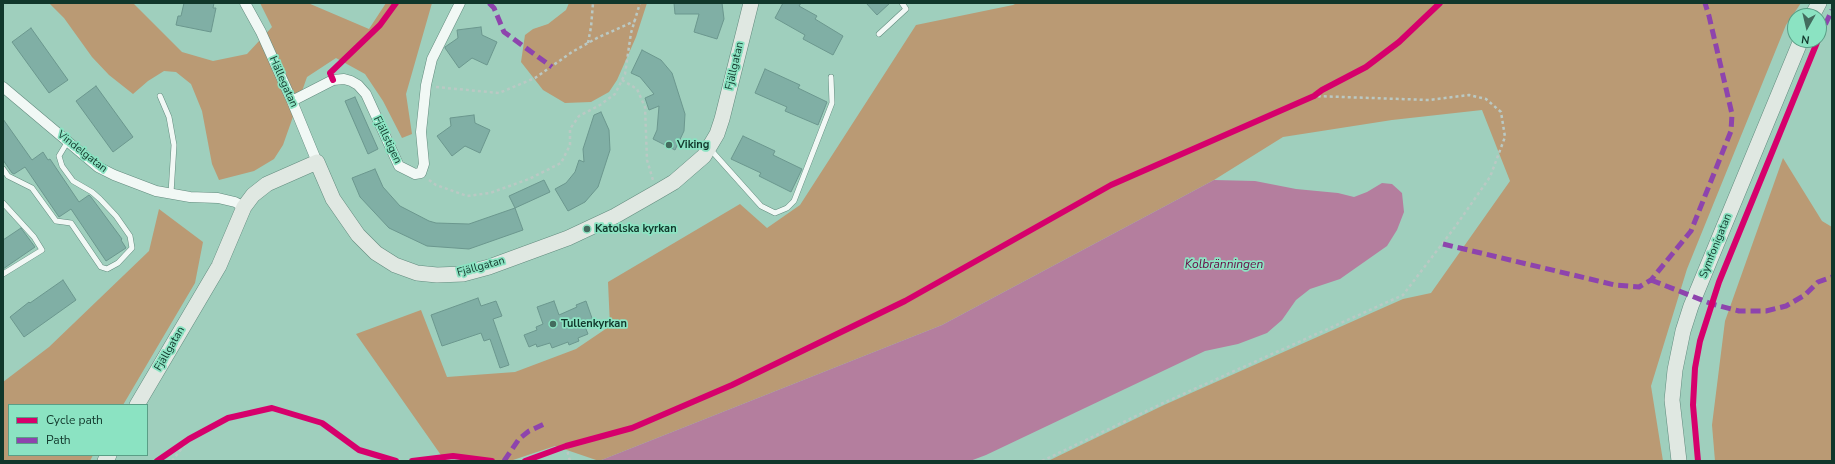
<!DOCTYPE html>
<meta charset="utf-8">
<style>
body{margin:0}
#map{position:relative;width:1835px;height:464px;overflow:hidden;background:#9fcfbd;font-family:"Nunito Sans",sans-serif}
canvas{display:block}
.frame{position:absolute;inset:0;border:4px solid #11372b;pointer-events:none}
.legend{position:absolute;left:8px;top:404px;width:140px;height:52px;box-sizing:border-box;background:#8be3c2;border:1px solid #5a9e86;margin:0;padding:5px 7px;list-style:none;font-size:12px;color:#11372b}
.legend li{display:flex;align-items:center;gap:8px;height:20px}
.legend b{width:20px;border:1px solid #5a9e86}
.north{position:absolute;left:1787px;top:8px;width:40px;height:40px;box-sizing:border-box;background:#8be3c2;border:1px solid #5a9e86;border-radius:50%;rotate:188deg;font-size:11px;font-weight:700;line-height:16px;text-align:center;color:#11372b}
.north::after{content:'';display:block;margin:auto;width:14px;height:18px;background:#436c5e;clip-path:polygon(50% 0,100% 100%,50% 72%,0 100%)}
</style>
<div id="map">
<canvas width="1835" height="464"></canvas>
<div class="frame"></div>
<ul class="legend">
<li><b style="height:5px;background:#d6006c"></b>Cycle path</li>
<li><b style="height:5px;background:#8e44ad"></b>Path</li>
</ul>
<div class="north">N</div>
</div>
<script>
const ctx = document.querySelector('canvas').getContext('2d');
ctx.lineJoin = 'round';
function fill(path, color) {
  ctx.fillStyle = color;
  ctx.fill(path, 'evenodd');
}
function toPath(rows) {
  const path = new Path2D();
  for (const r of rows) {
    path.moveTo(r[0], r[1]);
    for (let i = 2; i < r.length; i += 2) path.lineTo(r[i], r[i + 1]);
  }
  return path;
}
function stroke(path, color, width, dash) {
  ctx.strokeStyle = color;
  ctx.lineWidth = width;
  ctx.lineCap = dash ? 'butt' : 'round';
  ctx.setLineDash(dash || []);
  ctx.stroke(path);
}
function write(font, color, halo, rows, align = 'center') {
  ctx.font = font + ' "Nunito Sans",sans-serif';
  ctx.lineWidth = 3.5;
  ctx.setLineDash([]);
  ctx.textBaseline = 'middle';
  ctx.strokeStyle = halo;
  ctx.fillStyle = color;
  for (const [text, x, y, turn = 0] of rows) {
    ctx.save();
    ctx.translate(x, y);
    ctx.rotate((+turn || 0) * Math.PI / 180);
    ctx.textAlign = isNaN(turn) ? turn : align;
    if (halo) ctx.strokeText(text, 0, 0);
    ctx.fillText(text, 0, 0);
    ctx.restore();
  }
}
const forest = toPath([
 [49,3,133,3,182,52,213,61,247,54,272,27,260,3,308,3,369,29,386,3,432,3,406,94,412,134,402,138,383,101,365,74,336,58,307,77,283,145,274,159,254,171,219,180,212,164,202,111,191,84,176,72,164,71,148,81,133,94,109,75,92,57,64,18],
 [569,3,647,3,636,37,617,80,609,92,591,102,565,103,543,90,521,62,525,35,533,29,548,24,566,10],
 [1017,3,1801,3,1786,25,1687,269,1651,386,1663,461,1048,461,1164,405,1403,299,1431,293,1510,181,1482,110,1392,120,1283,137,1214,180,942,325,599,461,555,446,510,461,443,458,356,334,421,310,447,377,515,372,576,349,610,326,608,282,740,204,767,228,800,205,916,25,1013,5],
 [1783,158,1822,221,1832,227,1832,461,1715,461,1712,425,1725,321],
 [159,209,203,242,195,283,123,405,9,405,9,455,93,455,90,461,3,461,3,382,49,347,149,251]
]);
const water = toPath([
 [1214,180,1255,181,1296,189,1338,193,1354,197,1367,192,1382,183,1392,184,1402,193,1404,212,1397,230,1387,246,1340,279,1310,289,1296,300,1282,320,1267,333,1238,344,1205,351,986,455,970,461,599,461,942,325]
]);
const building = toPath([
 [184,3,214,3,213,8,216,8,211,32,176,25,178,16,181,16,184,3],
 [674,3,722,3,724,19,717,39,694,32,699,14,675,14,674,3],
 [783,3,801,3,799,6,817,16,815,19,843,36,833,55,803,39,805,35,775,18,783,3],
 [866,3,890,3,877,15,866,3],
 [481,27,482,35,497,42,487,65,472,58,459,68,445,48,445,47,458,38,457,30,481,27],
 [31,28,68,80,49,93,12,42,31,28],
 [642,50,661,60,672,73,685,114,684,131,675,150,653,139,657,130,659,106,649,110,645,98,654,94,640,77,631,73,642,50],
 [765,69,800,85,798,88,827,102,818,125,785,111,787,107,755,93,765,69],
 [96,86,133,137,113,152,76,101,96,86],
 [355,97,378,149,368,154,345,101,355,97],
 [601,112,609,130,610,150,598,187,585,202,568,211,555,189,566,183,575,172,579,160,584,162,583,149,594,115,601,112],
 [474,115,475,123,490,130,480,153,465,146,452,156,437,136,451,126,450,118,474,115],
 [3,119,32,160,43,152,48,160,50,159,79,202,89,195,91,197,122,239,121,240,126,248,106,261,71,209,59,217,25,167,14,174,12,173,3,160,3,119],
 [743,136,775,151,773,155,802,169,791,192,759,176,761,173,731,159,743,136],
 [375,169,383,187,400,206,429,221,436,223,469,224,515,208,509,196,544,180,550,192,515,208,523,230,469,249,427,246,389,228,360,197,352,178,375,169],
 [21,228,35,247,3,269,3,240,21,228],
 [63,280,76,300,24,337,10,317,29,302,30,303,63,280],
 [478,298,481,306,496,301,502,316,493,319,509,365,500,368,490,339,484,341,481,333,442,346,431,315,478,298],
 [554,301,559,315,577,307,576,305,586,301,593,321,584,324,588,334,578,338,579,341,569,345,568,342,552,348,550,343,537,347,536,344,529,347,524,335,537,330,536,327,543,324,537,307,554,301]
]);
const path = toPath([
 [588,43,591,27,593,3],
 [622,80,637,89,645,107,647,160,653,180],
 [436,87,499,93,535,78,572,52,597,38,635,21],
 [429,180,436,185,467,196,490,193,529,179,561,163,570,145,570,129,579,116,600,105,615,94,625,74,631,33,640,3],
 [566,446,570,461],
 [172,461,189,439],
 [1042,461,1161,404,1403,295,1455,227,1490,177,1505,137,1501,112,1486,99,1469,95,1429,100,1314,96]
]);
const lane = toPath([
 [879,34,906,9,902,3],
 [160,96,169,117,174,145,171,193],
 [710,149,761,206,775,213,787,208,794,201,832,103,831,77],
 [3,169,8,176,32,188,56,221,71,223,101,267,107,269,118,263,132,248,130,236,116,216,100,199,92,192,73,181,62,166,59,156,68,141],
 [3,203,34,237,42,250,3,274]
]);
const street = toPath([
 [245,3,261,32,292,101,317,162],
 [3,87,98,167,114,175,156,191,190,197,218,198,235,202,244,207],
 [292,101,333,80,344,79,351,81,358,85,366,94,399,166,415,174,421,173,424,164,421,132,426,85,432,59,460,3]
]);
const secondary = toPath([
 [1812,16,1819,3],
 [137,405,219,266,244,207,253,195,267,184,317,162,333,199,358,235,376,253,395,265,417,273,437,275,463,274,489,267,568,238,615,216,657,192,674,182,704,156,717,134,722,119,751,3],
 [105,461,109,455],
 [1679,461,1672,400,1675,370,1683,331,1691,306,1801,40]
]);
const quiet = toPath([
 [489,3,494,8,504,32,552,67],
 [1819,38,1832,10],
 [1443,244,1615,285,1639,287,1651,280,1691,231,1731,131,1732,114,1709,16,1705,3],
 [1651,280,1712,304,1739,311,1766,311,1786,306,1805,295,1818,282,1832,277],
 [504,461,519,439,529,431,544,424]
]);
const cycleway = toPath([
 [333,80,330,73,380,25,396,3],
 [157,461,189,439,228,418,272,408,322,423,359,450,396,461],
 [412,461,453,456,492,461],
 [525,461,566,446,632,428,732,385,905,301,1111,185,1314,96,1322,90,1366,67,1399,42,1440,3],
 [1698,461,1693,405,1695,368,1700,341,1719,282,1818,40]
]);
const markers = [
 [669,145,4,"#436c5e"],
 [587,229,4,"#436c5e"],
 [553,324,4,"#436c5e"]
];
const streetNames = [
 ["Fjällgatan",735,66,-77],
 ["Hällegatan",283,82,66],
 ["Fjällstigen",387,140,64],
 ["Vindelgatan",82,152,38],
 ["Symfonigatan",1716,246,-68],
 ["Fjällgatan",481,267,-15],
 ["Fjällgatan",170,349,-60]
];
const poiNames = [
 ["Viking",677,145],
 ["Katolska kyrkan",595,229],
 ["Tullenkyrkan",561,324]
];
const waterNames = [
 ["Kolbränningen",1224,265]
];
fill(forest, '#ba9a74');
fill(water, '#b47e9e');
fill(building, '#80afa5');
stroke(building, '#6b978e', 1);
stroke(lane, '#628b7e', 6);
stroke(street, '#628b7e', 11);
stroke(secondary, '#628b7e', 16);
stroke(path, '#bac9c4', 2.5, [3, 3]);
stroke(lane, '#f1f8f5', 5);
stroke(street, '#f1f8f5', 10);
stroke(secondary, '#e0e8e2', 15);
stroke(quiet, '#8e44ad', 5, [10, 5]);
stroke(cycleway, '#d6006c', 6);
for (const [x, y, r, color] of markers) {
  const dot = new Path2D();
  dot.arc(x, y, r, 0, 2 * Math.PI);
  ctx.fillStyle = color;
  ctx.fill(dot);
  stroke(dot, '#8be3c2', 1.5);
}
write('11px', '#11372b', '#8be3c2', streetNames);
write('bold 11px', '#11372b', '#8be3c2', poiNames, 'left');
write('italic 12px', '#680b46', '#8be3c2', waterNames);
</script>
